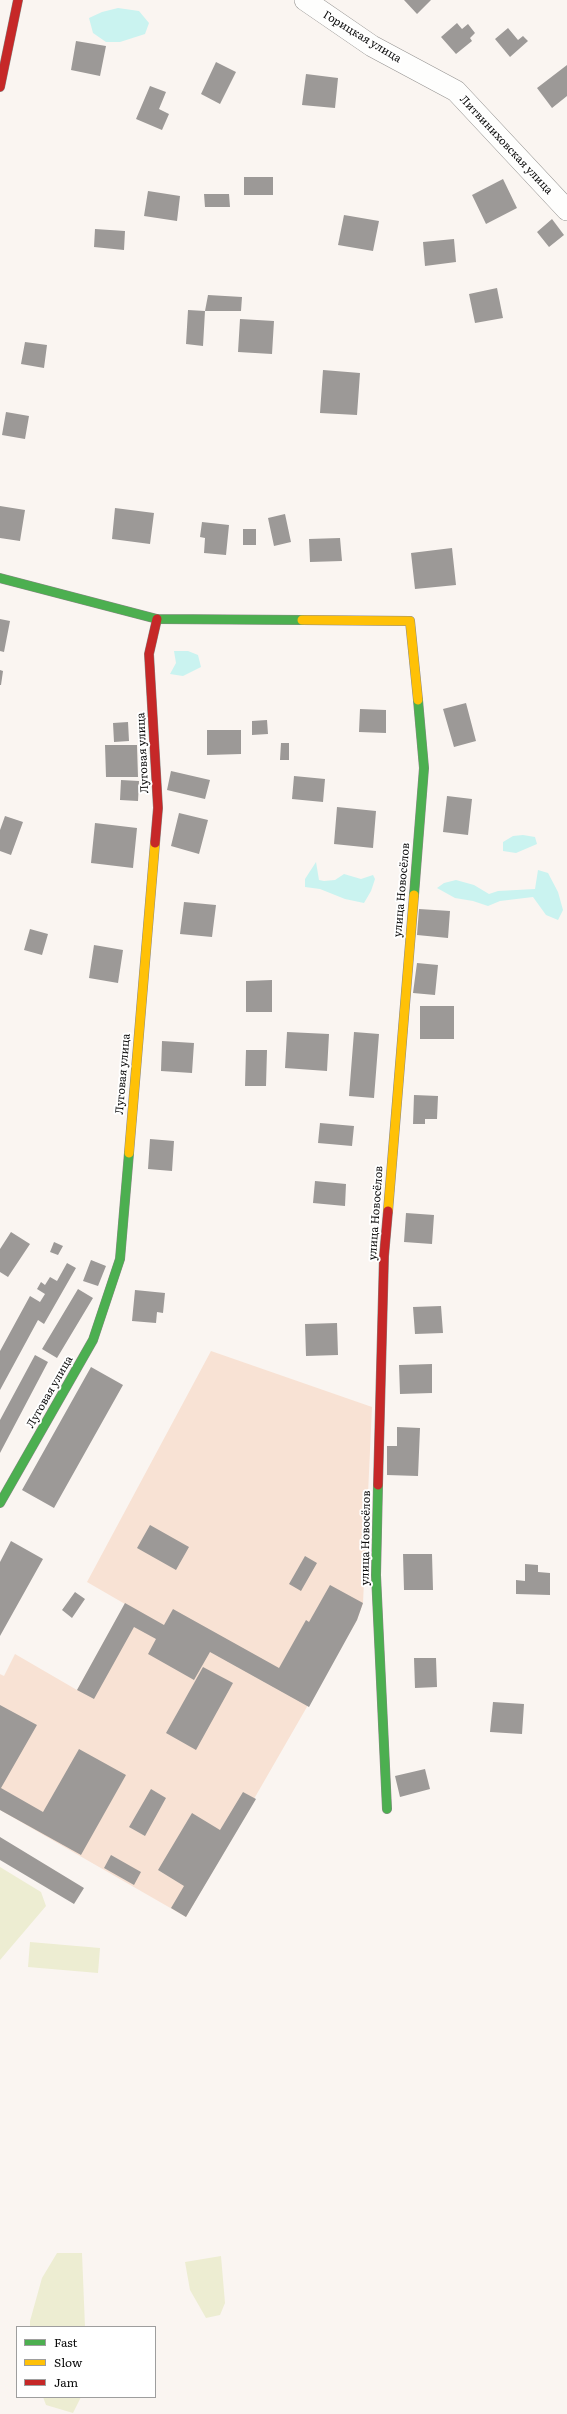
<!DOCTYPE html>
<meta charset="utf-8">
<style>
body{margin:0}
#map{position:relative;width:567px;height:2414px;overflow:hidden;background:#faf5f1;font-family:Literata,serif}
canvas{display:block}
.legend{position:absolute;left:16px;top:2326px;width:140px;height:72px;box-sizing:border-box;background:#fff;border:1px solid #9e9e9e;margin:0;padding:5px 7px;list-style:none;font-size:12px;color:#0c0c0c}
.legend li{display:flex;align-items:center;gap:8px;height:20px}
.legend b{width:20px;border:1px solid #9e9e9e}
</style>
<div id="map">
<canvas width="567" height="2414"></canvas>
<ul class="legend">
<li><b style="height:5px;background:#4caf50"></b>Fast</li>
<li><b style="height:5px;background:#ffc107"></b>Slow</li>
<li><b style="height:5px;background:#c62828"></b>Jam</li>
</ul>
</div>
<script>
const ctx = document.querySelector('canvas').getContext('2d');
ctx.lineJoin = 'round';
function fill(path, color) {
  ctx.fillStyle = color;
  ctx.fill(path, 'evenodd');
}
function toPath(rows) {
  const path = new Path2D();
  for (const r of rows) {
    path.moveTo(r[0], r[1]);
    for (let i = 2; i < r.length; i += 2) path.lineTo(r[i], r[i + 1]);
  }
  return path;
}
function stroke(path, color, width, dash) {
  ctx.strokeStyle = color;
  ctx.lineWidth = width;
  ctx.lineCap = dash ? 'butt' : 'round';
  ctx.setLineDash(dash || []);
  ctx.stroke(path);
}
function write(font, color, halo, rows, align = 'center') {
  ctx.font = font + ' Literata,serif';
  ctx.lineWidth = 4;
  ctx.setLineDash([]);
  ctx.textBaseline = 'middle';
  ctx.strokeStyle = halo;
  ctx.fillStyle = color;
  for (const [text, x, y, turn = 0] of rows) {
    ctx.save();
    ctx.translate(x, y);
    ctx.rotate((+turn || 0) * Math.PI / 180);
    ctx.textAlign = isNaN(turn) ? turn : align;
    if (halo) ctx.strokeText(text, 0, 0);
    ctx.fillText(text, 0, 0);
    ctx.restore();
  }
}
const green = toPath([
 [0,1867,41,1892,46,1906,0,1960],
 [30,1942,100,1948,98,1973,28,1967],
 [57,2253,82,2253,85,2327,30,2327,30,2321,42,2278],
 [221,2256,225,2303,220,2315,206,2318,190,2290,185,2262],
 [43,2397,81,2397,73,2413,46,2405]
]);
const sand = toPath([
 [211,1351,372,1407,363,1603,357,1620,186,1917,0,1810,0,1674,4,1676,15,1654,77,1690,125,1604,87,1582]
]);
const water = toPath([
 [118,8,139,11,149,23,145,34,120,42,106,42,93,33,89,18,102,12],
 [174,651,188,651,198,655,201,667,183,676,170,674,176,663],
 [523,835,535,837,537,844,516,853,503,851,503,842,513,836],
 [316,862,319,880,324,881,335,880,344,874,361,879,373,875,375,879,371,891,364,903,345,899,320,889,305,887,305,879],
 [538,870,548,873,558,892,563,910,558,920,546,915,533,897,500,901,488,906,473,901,455,898,437,888,444,883,456,880,474,885,489,894,498,891,535,889]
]);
const building = toPath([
 [404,0,431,0,417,14],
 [457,23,462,29,468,24,475,33,470,38,472,41,456,54,441,37],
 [508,28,518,40,523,36,528,41,510,57,495,39],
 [76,41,106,46,100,76,71,70],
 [216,62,236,72,220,104,201,94],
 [567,65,567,96,552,108,537,88],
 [306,74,338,78,335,108,302,105],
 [150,86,166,92,159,109,169,114,162,130,136,119],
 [244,177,273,177,273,195,244,195],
 [503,179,517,208,486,224,472,195],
 [148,191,180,196,177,221,144,216],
 [204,194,229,194,230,207,205,207],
 [344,215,379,221,373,251,338,245],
 [552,219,564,235,549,247,537,232],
 [95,229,125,231,124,250,94,247],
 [454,239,456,262,425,266,423,242],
 [497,288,503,318,475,323,469,294],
 [208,295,242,297,241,311,205,311],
 [188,310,205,311,203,346,186,344],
 [240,319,274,321,272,354,238,352],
 [25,342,47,345,44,368,21,364],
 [323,370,360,373,357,415,320,413],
 [6,412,29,416,25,439,2,435],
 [0,506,25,510,20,541,0,538],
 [115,508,154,513,150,544,112,539],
 [285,514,291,542,274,546,268,518],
 [202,522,229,525,226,555,204,553,205,538,200,537],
 [243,529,256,529,256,545,243,545],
 [340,538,342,561,310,562,309,539],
 [452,548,456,585,415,589,411,553],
 [0,619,10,621,4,652,0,651],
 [0,670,3,671,1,685,0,685],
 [466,703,476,741,454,747,443,709],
 [360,709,386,710,386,733,359,732],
 [267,720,268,734,252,735,252,721],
 [128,722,129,741,114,742,113,723],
 [207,730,241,730,241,754,207,755],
 [281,743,289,743,289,760,280,760],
 [105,745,137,745,138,777,106,777],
 [171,771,210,780,205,799,167,790],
 [294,776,325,779,323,802,292,799],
 [121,780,139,781,138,801,120,800],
 [447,796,472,799,468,835,443,832],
 [337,807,376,811,373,848,334,844],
 [179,813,208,820,199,854,171,846],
 [5,816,23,822,11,855,0,851,0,830],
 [95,823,137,828,133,868,91,863],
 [184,902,216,905,212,937,180,934],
 [419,909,450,911,448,938,417,935],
 [30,929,48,934,42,955,24,950],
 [94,945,123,950,118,983,89,978],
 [417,963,438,965,435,995,413,993],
 [272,980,272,1012,246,1012,246,981],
 [420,1006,454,1006,454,1039,420,1039],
 [287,1032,329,1034,327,1071,285,1068],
 [354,1032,379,1034,374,1098,349,1096],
 [162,1041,194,1043,192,1073,161,1071],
 [246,1050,267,1050,266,1086,245,1086],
 [414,1095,438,1096,437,1119,425,1119,425,1124,413,1124],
 [320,1123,354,1126,352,1146,318,1143],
 [150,1139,174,1141,172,1171,148,1169],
 [315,1181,346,1184,345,1206,313,1203],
 [406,1213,434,1215,432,1244,404,1242],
 [11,1232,30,1244,8,1277,0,1272,0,1249],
 [54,1242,63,1246,58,1255,50,1252],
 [91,1260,106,1266,98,1286,83,1281],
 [67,1263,76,1268,44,1324,38,1320,0,1390,0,1351,30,1296,40,1302,45,1294,37,1289,41,1282,45,1285,50,1277,57,1281],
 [78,1289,93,1298,57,1358,42,1349],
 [135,1290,165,1293,163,1313,157,1312,156,1323,132,1321],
 [441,1306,443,1333,415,1334,413,1307],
 [337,1323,338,1355,306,1356,305,1324],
 [35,1355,48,1362,0,1453,0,1420],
 [432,1364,432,1393,400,1394,399,1365],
 [91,1367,123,1385,54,1508,22,1490],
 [397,1427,420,1428,418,1476,387,1475,387,1446,397,1446],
 [150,1525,189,1547,176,1570,137,1548],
 [11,1541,43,1559,0,1636,0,1562],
 [403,1554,432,1554,433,1590,404,1590],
 [305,1556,317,1563,301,1591,289,1584],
 [525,1564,538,1565,538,1572,550,1573,550,1595,516,1594,516,1580,525,1581],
 [330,1585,363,1603,357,1620,309,1707,210,1652,194,1680,148,1654,156,1639,134,1627,94,1699,77,1690,125,1603,164,1625,173,1609,279,1668,306,1620,309,1622],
 [75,1592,85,1599,72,1618,62,1610],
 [414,1658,436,1658,437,1687,415,1688],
 [203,1667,233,1683,196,1750,166,1733],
 [493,1702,524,1704,522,1734,490,1732],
 [0,1705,37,1725,1,1788,43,1812,79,1749,126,1775,81,1855,0,1810],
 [425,1769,430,1789,400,1797,395,1776],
 [151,1789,166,1798,145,1836,129,1827],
 [243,1792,256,1799,186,1917,171,1908,184,1886,158,1870,192,1813,220,1830],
 [0,1837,84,1888,74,1904,0,1860],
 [111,1855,141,1872,134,1885,104,1868]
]);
const street = toPath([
 [305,0,372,46,456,91,567,210]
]);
const fast = toPath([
 [0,578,157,619,302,620],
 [414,895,424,768,418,700],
 [378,1485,376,1575,387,1809],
 [0,1503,93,1340,120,1259,129,1153]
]);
const slow = toPath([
 [302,620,410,621,418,700],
 [129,1153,155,843],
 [388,1211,414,895]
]);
const jam = toPath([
 [0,87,18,0],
 [155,843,158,808,149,654,157,619],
 [378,1485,384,1256,388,1211]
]);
const streetNames = [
 ["Горицкая улица",362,37,31],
 ["Литвиниховская улица",506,145,47],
 ["Луговая улица",143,753,-93],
 ["улица Новосёлов",402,890,-85],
 ["Луговая улица",123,1074,-85],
 ["улица Новосёлов",376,1213,-86],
 ["Луговая улица",50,1392,-60],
 ["улица Новосёлов",366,1538,-89]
];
fill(green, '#ededd2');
fill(sand, '#f8e2d4');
fill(water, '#caf3f0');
fill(building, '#9c9997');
stroke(street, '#93918f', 22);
stroke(fast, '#8a8886', 10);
stroke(slow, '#8a8886', 10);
stroke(jam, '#8a8886', 10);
stroke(street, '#fefefd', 21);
stroke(fast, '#4caf50', 9);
stroke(slow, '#ffc107', 9);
stroke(jam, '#c62828', 9);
write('11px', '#0c0c0c', '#fff', streetNames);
</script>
